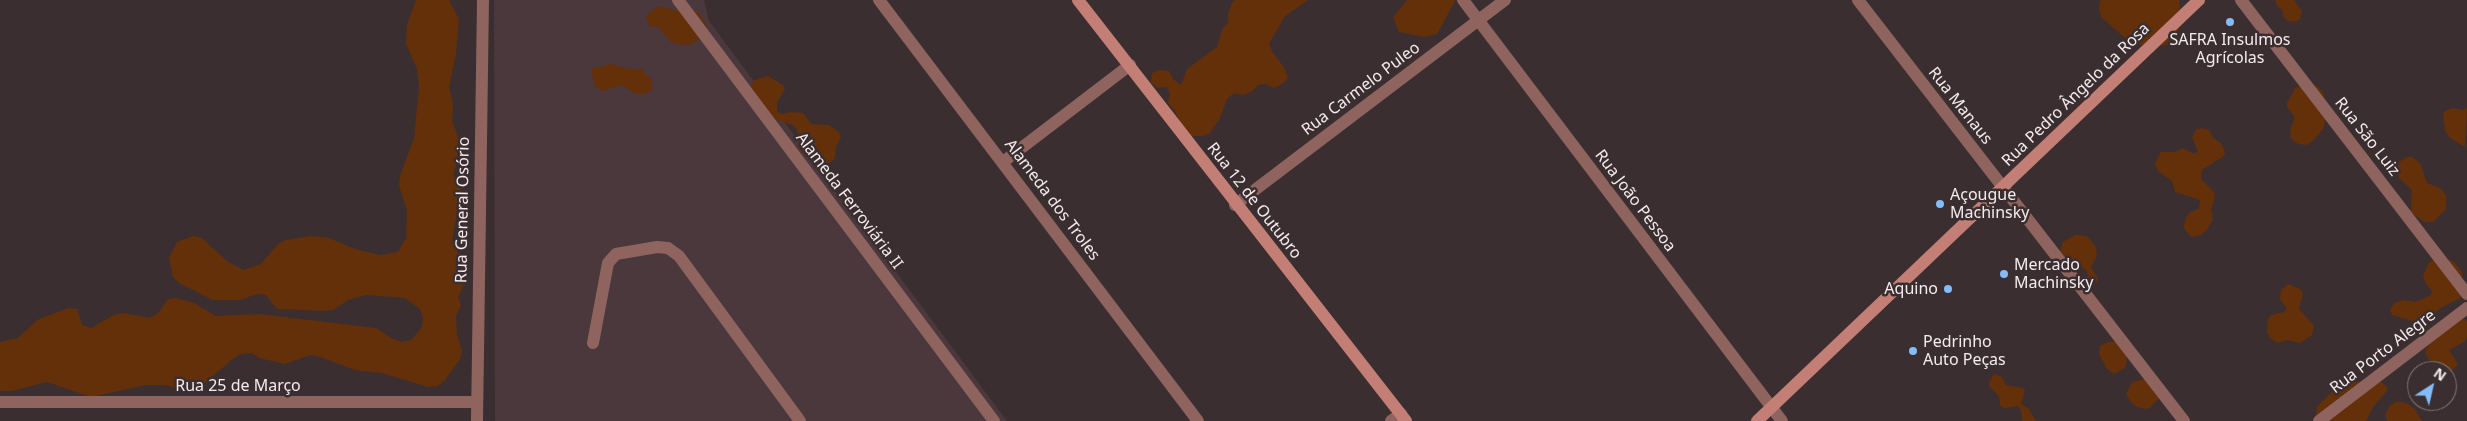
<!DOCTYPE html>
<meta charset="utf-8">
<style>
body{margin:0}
#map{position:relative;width:2467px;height:421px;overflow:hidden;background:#3b2e30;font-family:"Noto Sans",sans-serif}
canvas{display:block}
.north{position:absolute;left:2407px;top:361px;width:50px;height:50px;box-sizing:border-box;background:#3b2e30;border:1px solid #857a7b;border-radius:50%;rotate:35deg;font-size:14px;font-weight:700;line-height:20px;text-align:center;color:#f4ebec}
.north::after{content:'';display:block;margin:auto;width:18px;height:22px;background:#82bcfa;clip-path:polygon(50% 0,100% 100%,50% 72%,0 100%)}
</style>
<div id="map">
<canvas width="2467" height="421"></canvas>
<div class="north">N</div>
</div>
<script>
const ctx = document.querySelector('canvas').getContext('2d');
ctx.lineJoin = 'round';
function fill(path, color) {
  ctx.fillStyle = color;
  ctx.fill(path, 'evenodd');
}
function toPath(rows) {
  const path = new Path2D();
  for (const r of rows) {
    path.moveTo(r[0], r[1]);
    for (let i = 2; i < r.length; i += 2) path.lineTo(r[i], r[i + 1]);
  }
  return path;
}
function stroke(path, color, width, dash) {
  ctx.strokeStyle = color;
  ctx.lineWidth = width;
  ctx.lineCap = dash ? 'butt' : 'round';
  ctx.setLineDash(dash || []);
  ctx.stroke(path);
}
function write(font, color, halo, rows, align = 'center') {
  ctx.font = font + ' "Noto Sans",sans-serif';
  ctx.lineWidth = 5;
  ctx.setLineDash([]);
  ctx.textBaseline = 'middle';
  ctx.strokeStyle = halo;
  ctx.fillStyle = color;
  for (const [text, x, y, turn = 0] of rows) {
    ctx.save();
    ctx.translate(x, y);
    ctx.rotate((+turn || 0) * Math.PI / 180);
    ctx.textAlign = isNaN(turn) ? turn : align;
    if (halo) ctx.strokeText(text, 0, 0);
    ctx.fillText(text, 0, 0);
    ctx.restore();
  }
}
const built = toPath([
 [494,0,704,0,709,21,1007,421,495,421]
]);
const green = toPath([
 [416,0,449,0,459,19,456,54,449,87,453,104,452,121,458,137,457,162,453,174,461,189,452,241,468,274,458,298,461,305,456,316,457,334,462,351,460,359,445,380,438,386,428,387,382,373,355,370,320,357,310,355,285,364,259,358,252,353,241,354,234,358,199,388,191,391,164,385,146,385,91,397,47,382,12,391,0,391,0,342,18,338,37,320,68,308,77,309,82,325,91,328,114,315,123,313,150,318,158,313,168,299,176,298,194,303,216,316,259,314,376,328,391,338,402,342,411,340,422,327,423,318,420,309,405,298,366,295,348,300,333,310,324,311,277,309,266,295,257,294,240,300,213,300,179,283,173,277,169,258,177,242,193,236,202,238,228,262,244,270,261,264,278,244,286,240,311,236,329,238,355,249,380,255,398,252,406,238,407,211,399,185,400,176,414,138,419,87,417,69,406,44,407,25],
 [1235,0,1308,0,1285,16,1269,44,1273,53,1284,67,1288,78,1282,84,1274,88,1266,84,1258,85,1251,92,1243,95,1234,93,1227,99,1220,118,1210,133,1202,136,1182,136,1177,128,1179,119,1175,111,1168,103,1170,94,1167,87,1158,88,1151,83,1152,73,1160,70,1169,71,1173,79,1181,85,1187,69,1217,47,1222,30,1228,22,1228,14,1232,3],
 [1407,0,1455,0,1455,1,1437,34,1424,37,1399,32,1393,17],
 [2100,0,2179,0,2181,23,2178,31,2166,45,2145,47,2125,38,2102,18,2099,9],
 [2275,0,2294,0,2302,11,2300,19,2295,22,2288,21,2283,16,2282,10,2277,6],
 [660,6,677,11,698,12,707,26,704,36,690,45,680,45,671,42,658,27,650,26,646,18,651,11],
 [611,64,631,69,641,69,651,79,653,89,645,94,636,94,621,85,603,91,595,87,591,69],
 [768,76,783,85,785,89,777,102,777,112,782,114,791,112,803,113,811,124,829,125,839,132,841,137,836,147,835,158,825,167,814,164,799,149,797,129,793,125,770,118,748,89,755,80],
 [2308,84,2317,86,2323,92,2327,106,2327,115,2323,129,2314,140,2307,145,2298,144,2291,139,2290,130,2295,117,2287,107,2287,103,2295,88],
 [2453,108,2462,110,2467,108,2465,147,2450,138,2445,131,2443,114,2445,111],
 [2201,128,2209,130,2213,138,2221,143,2225,152,2224,156,2202,170,2201,179,2214,192,2215,197,2211,209,2213,219,2207,230,2201,235,2191,237,2184,228,2185,219,2190,212,2199,209,2200,200,2175,192,2172,181,2158,171,2155,163,2161,152,2175,152,2183,148,2194,154,2198,152,2192,137,2196,130],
 [2407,157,2412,157,2420,163,2427,183,2440,188,2446,195,2446,209,2433,222,2424,222,2411,212,2412,190,2399,178,2396,170,2399,162],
 [2075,235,2087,236,2096,247,2097,256,2091,267,2098,278,2097,282,2089,278,2086,270,2081,267,2073,270,2060,251,2063,242],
 [2443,256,2455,263,2462,272,2462,295,2460,298,2439,309,2423,324,2392,315,2390,310,2394,303,2403,300,2416,302,2431,295,2432,291,2426,284,2423,276,2428,264,2435,258],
 [2288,284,2300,289,2303,293,2299,309,2314,326,2312,335,2300,343,2287,340,2278,343,2271,339,2267,332,2268,319,2271,315,2284,312,2287,309,2280,299,2281,290],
 [2461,318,2467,321,2467,337,2464,342,2449,350,2458,364,2452,371,2444,371,2435,362,2428,359,2425,351,2433,340],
 [2108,342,2117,342,2124,347,2127,360,2125,368,2114,374,2107,369,2099,354,2100,346],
 [1994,374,2002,377,2006,385,2023,388,2025,391,2021,404,2029,409,2036,421,2022,421,2021,410,2018,406,2004,408,2000,405,1999,396,1989,386,1989,382],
 [2145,379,2159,398,2150,408,2146,409,2137,407,2130,401,2126,394,2132,382],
 [2380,381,2387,387,2387,391,2373,407,2366,421,2315,421,2317,407,2339,385,2347,382],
 [2397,401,2406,403,2414,408,2422,421,2387,421,2385,414,2390,406]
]);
const street = toPath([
 [678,0,994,421],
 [879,0,1198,421],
 [1463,0,1782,421],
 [1858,0,2184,421],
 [2241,0,2467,294],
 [1003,162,1130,65],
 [1235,205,1505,0],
 [593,343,608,263,616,254,657,247,668,248,679,256,800,421],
 [0,402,477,402],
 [477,421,483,0],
 [1391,421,1401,414],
 [2319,421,2467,308]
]);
const secondary = toPath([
 [1078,0,1406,421],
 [1757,421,2199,0]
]);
const markers = [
 [2230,22,5,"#82bcfa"],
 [1940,204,5,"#82bcfa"],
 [2004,274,5,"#82bcfa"],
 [1948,289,5,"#82bcfa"],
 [1913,351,5,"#82bcfa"]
];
const poiNames = [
 ["SAFRA Insulmos",2230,40,"center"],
 ["Agrícolas",2230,58,"center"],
 ["Açougue",1950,195],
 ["Machinsky",1950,213],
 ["Mercado",2014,265],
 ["Machinsky",2014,283],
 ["Aquino",1938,289,"right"],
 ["Pedrinho",1923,342],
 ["Auto Peças",1923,360]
];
const streetNames = [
 ["Rua Carmelo Puleo",1361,89,-37],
 ["Rua Pedro Ângelo da Rosa",2076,95,-44],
 ["Rua Manaus",1960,106,52],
 ["Rua São Luiz",2367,137,52],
 ["Alameda dos Troles",1052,200,53],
 ["Alameda Ferroviária II",849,201,53],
 ["Rua 12 de Outubro",1254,201,52],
 ["Rua João Pessoa",1635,201,53],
 ["Rua General Osório",463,210,-89],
 ["Rua Porto Alegre",2383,352,-37],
 ["Rua 25 de Março",238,386]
];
fill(built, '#4b383c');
fill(green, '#63300a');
stroke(street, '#8f645e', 12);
stroke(secondary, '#c37f75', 12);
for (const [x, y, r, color] of markers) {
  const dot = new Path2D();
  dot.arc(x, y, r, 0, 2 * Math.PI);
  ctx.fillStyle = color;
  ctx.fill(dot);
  stroke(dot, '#3b2e30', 2);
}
write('16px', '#f4ebec', '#3b2e30', poiNames, 'left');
write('16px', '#f4ebec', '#3b2e30', streetNames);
</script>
